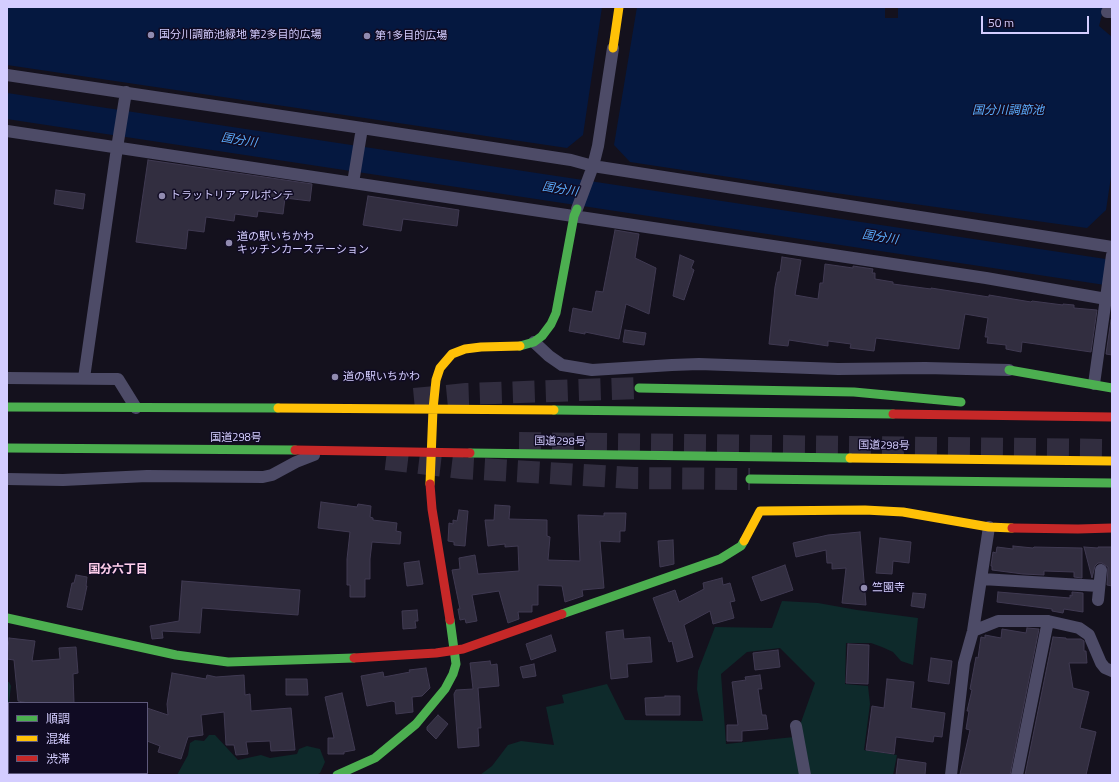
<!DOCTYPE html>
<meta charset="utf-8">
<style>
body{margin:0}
#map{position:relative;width:1119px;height:782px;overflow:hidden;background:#14111d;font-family:"Titillium Web","Noto Sans JP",sans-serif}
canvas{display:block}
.frame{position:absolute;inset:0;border:8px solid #d4cdff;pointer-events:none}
.legend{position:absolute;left:8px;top:702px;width:140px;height:72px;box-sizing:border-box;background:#100b23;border:1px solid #5e597b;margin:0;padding:5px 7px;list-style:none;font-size:12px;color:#d4cdff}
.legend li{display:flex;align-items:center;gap:8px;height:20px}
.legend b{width:20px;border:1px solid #5e597b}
.scale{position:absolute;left:981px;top:16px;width:108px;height:18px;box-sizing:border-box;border:2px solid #d4cdff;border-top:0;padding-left:5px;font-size:12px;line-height:14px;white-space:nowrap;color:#d4cdff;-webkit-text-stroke:3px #100b23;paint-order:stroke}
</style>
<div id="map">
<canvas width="1119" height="782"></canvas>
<div class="frame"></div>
<ul class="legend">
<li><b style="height:5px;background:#4caf50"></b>順調</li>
<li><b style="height:5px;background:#ffc107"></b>混雑</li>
<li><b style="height:5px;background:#c62828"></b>渋滞</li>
</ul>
<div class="scale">50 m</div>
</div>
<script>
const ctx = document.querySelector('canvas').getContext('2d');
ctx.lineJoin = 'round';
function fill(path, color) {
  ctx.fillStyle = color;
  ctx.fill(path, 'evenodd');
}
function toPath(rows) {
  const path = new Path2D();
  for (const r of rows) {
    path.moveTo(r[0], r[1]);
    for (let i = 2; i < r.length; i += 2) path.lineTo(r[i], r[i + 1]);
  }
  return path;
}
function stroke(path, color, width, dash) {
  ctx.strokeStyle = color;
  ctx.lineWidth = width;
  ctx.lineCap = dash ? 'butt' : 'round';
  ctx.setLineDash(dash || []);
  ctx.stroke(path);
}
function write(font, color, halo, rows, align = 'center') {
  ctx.font = font + ' "Titillium Web","Noto Sans JP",sans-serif';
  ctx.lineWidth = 3;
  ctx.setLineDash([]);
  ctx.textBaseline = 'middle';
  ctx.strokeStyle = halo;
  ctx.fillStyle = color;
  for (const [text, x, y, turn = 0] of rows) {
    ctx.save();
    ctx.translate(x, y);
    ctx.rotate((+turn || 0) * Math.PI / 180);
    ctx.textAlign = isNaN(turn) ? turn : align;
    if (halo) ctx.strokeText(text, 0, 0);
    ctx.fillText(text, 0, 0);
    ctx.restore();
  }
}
const green = toPath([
 [782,601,818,603,857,610,918,618,913,665,901,661,893,652,882,647,871,643,846,643,845,684,868,686,870,704,864,750,897,755,893,775,809,775,800,725,815,683,780,648,747,652,721,674,726,744,794,737,801,775,459,775,461,774,480,775,492,766,508,745,521,741,554,745,546,707,564,703,562,695,607,684,625,720,703,721,697,689,698,671,715,627,772,628],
 [7,682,9,682,11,686,9,702,11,703,9,703,9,773,73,773,71,775,7,775],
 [209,735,215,735,238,760,261,755,270,758,297,754,299,749,307,746,320,749,325,762,320,773,316,775,177,775,188,755,190,743,195,740,204,741]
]);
const water = toPath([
 [7,7,602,7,583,135,567,148,7,65],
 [637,7,1104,7,1099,26,1112,37,1112,170,1106,210,1087,228,835,193,630,162,614,145]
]);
const pier = toPath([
 [885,7,898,7,898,18,885,18]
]);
const river = toPath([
 [7,106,1112,273]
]);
const building = toPath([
 [148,160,312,184,310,201,285,198,283,214,258,211,257,217,235,214,234,221,206,217,204,232,188,230,186,249,136,242,148,160],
 [56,190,85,194,83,209,54,204,56,190],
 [368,196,459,210,457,226,403,219,401,231,363,225,368,196],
 [615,230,639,234,635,258,656,268,649,314,626,304,619,339,585,332,585,334,569,331,573,308,592,312,596,291,603,292,615,230],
 [680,255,694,261,691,268,694,270,684,300,673,296,680,255],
 [782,257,801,260,795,295,818,299,820,283,823,283,825,264,853,268,853,266,873,269,872,273,875,273,875,279,893,282,893,284,931,289,931,288,989,297,989,295,1031,302,1032,301,1063,305,1063,304,1074,305,1074,308,1097,310,1091,352,1022,342,1021,352,1006,349,1006,345,987,343,988,337,985,337,988,318,965,314,959,349,876,338,874,351,850,348,851,344,828,341,828,346,789,340,788,346,769,344,775,287,778,272,780,272,782,257],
 [1111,320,1112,320,1112,355,1106,354,1111,320],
 [625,330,646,333,644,345,623,342,625,330],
 [321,502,357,507,358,504,371,506,370,517,373,518,373,520,397,523,396,531,401,532,400,544,372,542,370,559,370,579,365,579,365,597,350,597,350,585,347,585,347,559,350,532,318,528,321,502],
 [495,505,510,506,509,519,547,520,547,536,550,537,548,560,580,561,578,515,604,516,604,513,626,513,625,531,620,531,620,542,600,541,604,588,582,590,583,596,565,602,562,586,538,585,538,605,532,605,532,612,518,612,519,619,508,623,499,591,472,595,477,621,466,623,465,619,460,620,458,609,460,609,452,570,460,569,459,558,475,555,478,574,519,571,518,546,505,547,505,544,488,546,485,520,494,520,495,505],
 [459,510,468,511,465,546,454,545,454,542,448,541,449,523,453,524,453,520,457,521,459,510],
 [860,532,866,605,842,603,846,568,832,569,832,563,827,563,826,550,796,557,793,543,828,535,860,532],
 [880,538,911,542,909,563,893,561,892,574,876,573,880,538],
 [673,540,674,564,660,567,658,541,673,540],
 [1013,546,1033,548,1034,547,1082,548,1082,578,1074,577,1074,572,1044,571,1044,575,1023,574,992,570,992,566,991,566,993,552,996,553,997,547,1013,549,1013,546],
 [1084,547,1098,548,1098,547,1112,547,1112,586,1107,585,1108,567,1102,563,1098,563,1095,566,1092,578,1084,547],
 [419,561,423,584,407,586,404,563,419,561],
 [785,565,793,590,761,601,752,577,785,565],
 [76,575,87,577,86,586,87,586,82,610,67,607,72,583,74,583,76,575],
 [722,578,723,585,730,583,735,601,730,602,734,618,713,624,710,611,684,625,693,657,677,662,672,641,669,642,653,598,675,590,679,602,704,589,703,583,722,578],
 [182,581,300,590,298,615,202,608,200,633,162,631,163,638,152,639,150,626,179,621,182,581],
 [998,592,1070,598,1070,595,1072,596,1072,592,1083,593,1083,612,1064,609,1063,613,1052,611,1052,609,997,602,998,592],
 [913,593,926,594,924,608,911,606,913,593],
 [417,610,418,621,415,621,416,628,403,629,402,611,417,610],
 [1027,628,1039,629,1010,775,960,774,970,730,966,729,969,711,967,711,972,690,970,689,976,657,978,658,981,637,985,638,985,635,1001,638,1002,629,1026,633,1027,628],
 [623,630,624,639,650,637,652,662,627,664,628,677,611,679,606,632,623,630],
 [551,635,556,651,531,660,526,644,551,635],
 [1053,637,1066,638,1066,639,1081,639,1084,641,1084,651,1086,651,1087,663,1069,663,1073,688,1089,692,1080,728,1096,732,1086,775,1025,775,1053,637],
 [9,638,35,641,32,661,60,659,59,648,76,647,78,673,73,674,74,703,28,703,18,701,14,660,7,659,9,638],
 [848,644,869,645,868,684,846,683,848,644],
 [778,650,780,667,755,670,753,653,778,650],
 [931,658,952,661,949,684,928,681,931,658],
 [490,661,491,665,497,664,499,686,478,688,481,728,478,728,479,746,458,748,454,694,456,690,473,689,470,663,490,661],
 [534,664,536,676,523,678,520,667,534,664],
 [426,668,430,688,422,696,412,697,413,712,396,714,395,702,392,701,367,706,361,676,383,672,384,677,410,672,409,670,426,668],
 [172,673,206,679,207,675,216,677,244,675,245,695,250,694,251,711,291,708,295,750,271,751,270,741,246,742,248,754,236,755,234,745,226,745,224,712,201,715,203,735,188,737,181,759,158,752,160,746,147,741,147,708,168,715,167,704,172,673],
 [760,675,762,689,758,689,762,715,766,715,768,729,742,731,742,741,727,741,727,725,738,725,732,682,746,680,745,677,760,675],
 [286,679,307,679,308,695,286,695,286,679],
 [887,679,914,682,911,708,945,713,942,737,934,736,933,742,896,737,894,754,866,750,872,706,884,708,887,679],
 [342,693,355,750,344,752,344,754,328,754,328,738,334,738,325,697,342,693],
 [665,696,680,696,680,715,646,715,645,698,665,697,665,696],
 [438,715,448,724,436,739,427,730,427,727,438,715],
 [898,759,926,763,925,775,896,775,898,759]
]);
const highwayTunnel = toPath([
 [414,399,466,394,639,388],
 [519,443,1112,450],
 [386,459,462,468,634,478,750,479]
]);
const street = toPath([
 [1107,12,1112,12],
 [7,75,362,128,571,160,593,166,1112,247],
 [7,131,986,278,1112,300],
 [353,183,362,128],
 [577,209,593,166,598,146,613,48],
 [534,342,549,356,562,365,592,370,672,365,699,364,838,369,925,368,1009,370],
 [7,378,118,379,136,408],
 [84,378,117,148,126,92],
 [1094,384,1112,255],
 [7,479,63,480,147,476,263,477,272,475,296,462,314,455],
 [982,579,1099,586],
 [1098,600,1101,570],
 [973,631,998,621,1048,621,1079,628,1089,635,1101,663,1105,668,1112,671],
 [796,726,805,775],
 [951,775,964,663,973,631,989,527],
 [1017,775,1048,621]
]);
const fast = toPath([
 [520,346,534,342,542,336,551,324,556,313,574,216,577,209],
 [1009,370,1112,388],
 [639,388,854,392,961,402],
 [7,407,278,408],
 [554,410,893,414],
 [7,448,295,450],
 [470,453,850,458],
 [750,479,1112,483],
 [562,614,720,559,741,546,744,541],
 [7,618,176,655,228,662,354,658],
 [337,775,375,758,416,724,445,689,453,674,456,664,450,620]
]);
const slow = toPath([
 [613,48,619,7],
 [278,408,554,410],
 [850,458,1112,461],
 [430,484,433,409,436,380,440,368,452,354,465,349,481,347,520,346],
 [744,541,760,511,865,510,903,512,989,527,1012,528]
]);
const jam = toPath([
 [893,414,1112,417],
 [295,450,470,453],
 [430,484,432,509,450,620],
 [1012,528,1078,529,1112,528],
 [354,658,436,653,463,649,562,614]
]);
const markers = [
 [151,35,4,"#918bb0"],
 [367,36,4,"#918bb0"],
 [162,196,4,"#918bb0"],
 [229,243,4,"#918bb0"],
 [335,377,4,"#918bb0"],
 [864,588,4,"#918bb0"]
];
const poiNames = [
 ["国分川調節池緑地 第2多目的広場",159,35],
 ["第1多目的広場",375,36],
 ["トラットリア アルポンテ",170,196],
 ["道の駅いちかわ",237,237],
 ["キッチンカーステーション",237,250],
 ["道の駅いちかわ",343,377],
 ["竺園寺",872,588]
];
const streetNames = [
 ["国道298号",236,438],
 ["国道298号",560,442,1],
 ["国道298号",884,446,1]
];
const waterNames = [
 ["国分川調節池",1008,111],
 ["国分川",239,141,9],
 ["国分川",560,190,9],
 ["国分川",880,238,9]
];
const neighbourhoodNames = [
 ["国分六丁目",118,570]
];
fill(green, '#0e2a2b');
fill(water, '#051840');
fill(pier, '#14111d');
stroke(river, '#051840', 26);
fill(building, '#322e40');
stroke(building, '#403a52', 1);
stroke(highwayTunnel, '#312d3f', 22, [22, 11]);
stroke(street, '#4d4b67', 12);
stroke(fast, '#4caf50', 9);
stroke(slow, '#ffc107', 9);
stroke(jam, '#c62828', 9);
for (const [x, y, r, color] of markers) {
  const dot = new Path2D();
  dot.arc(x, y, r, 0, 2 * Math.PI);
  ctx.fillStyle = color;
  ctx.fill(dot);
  stroke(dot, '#100b23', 1.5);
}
write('11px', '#d4cdff', '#100b23', poiNames, 'left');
write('11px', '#d4cdff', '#100b23', streetNames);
write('italic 12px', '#5baeff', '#100b23', waterNames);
write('bold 12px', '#ffcfec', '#100b23', neighbourhoodNames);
</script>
